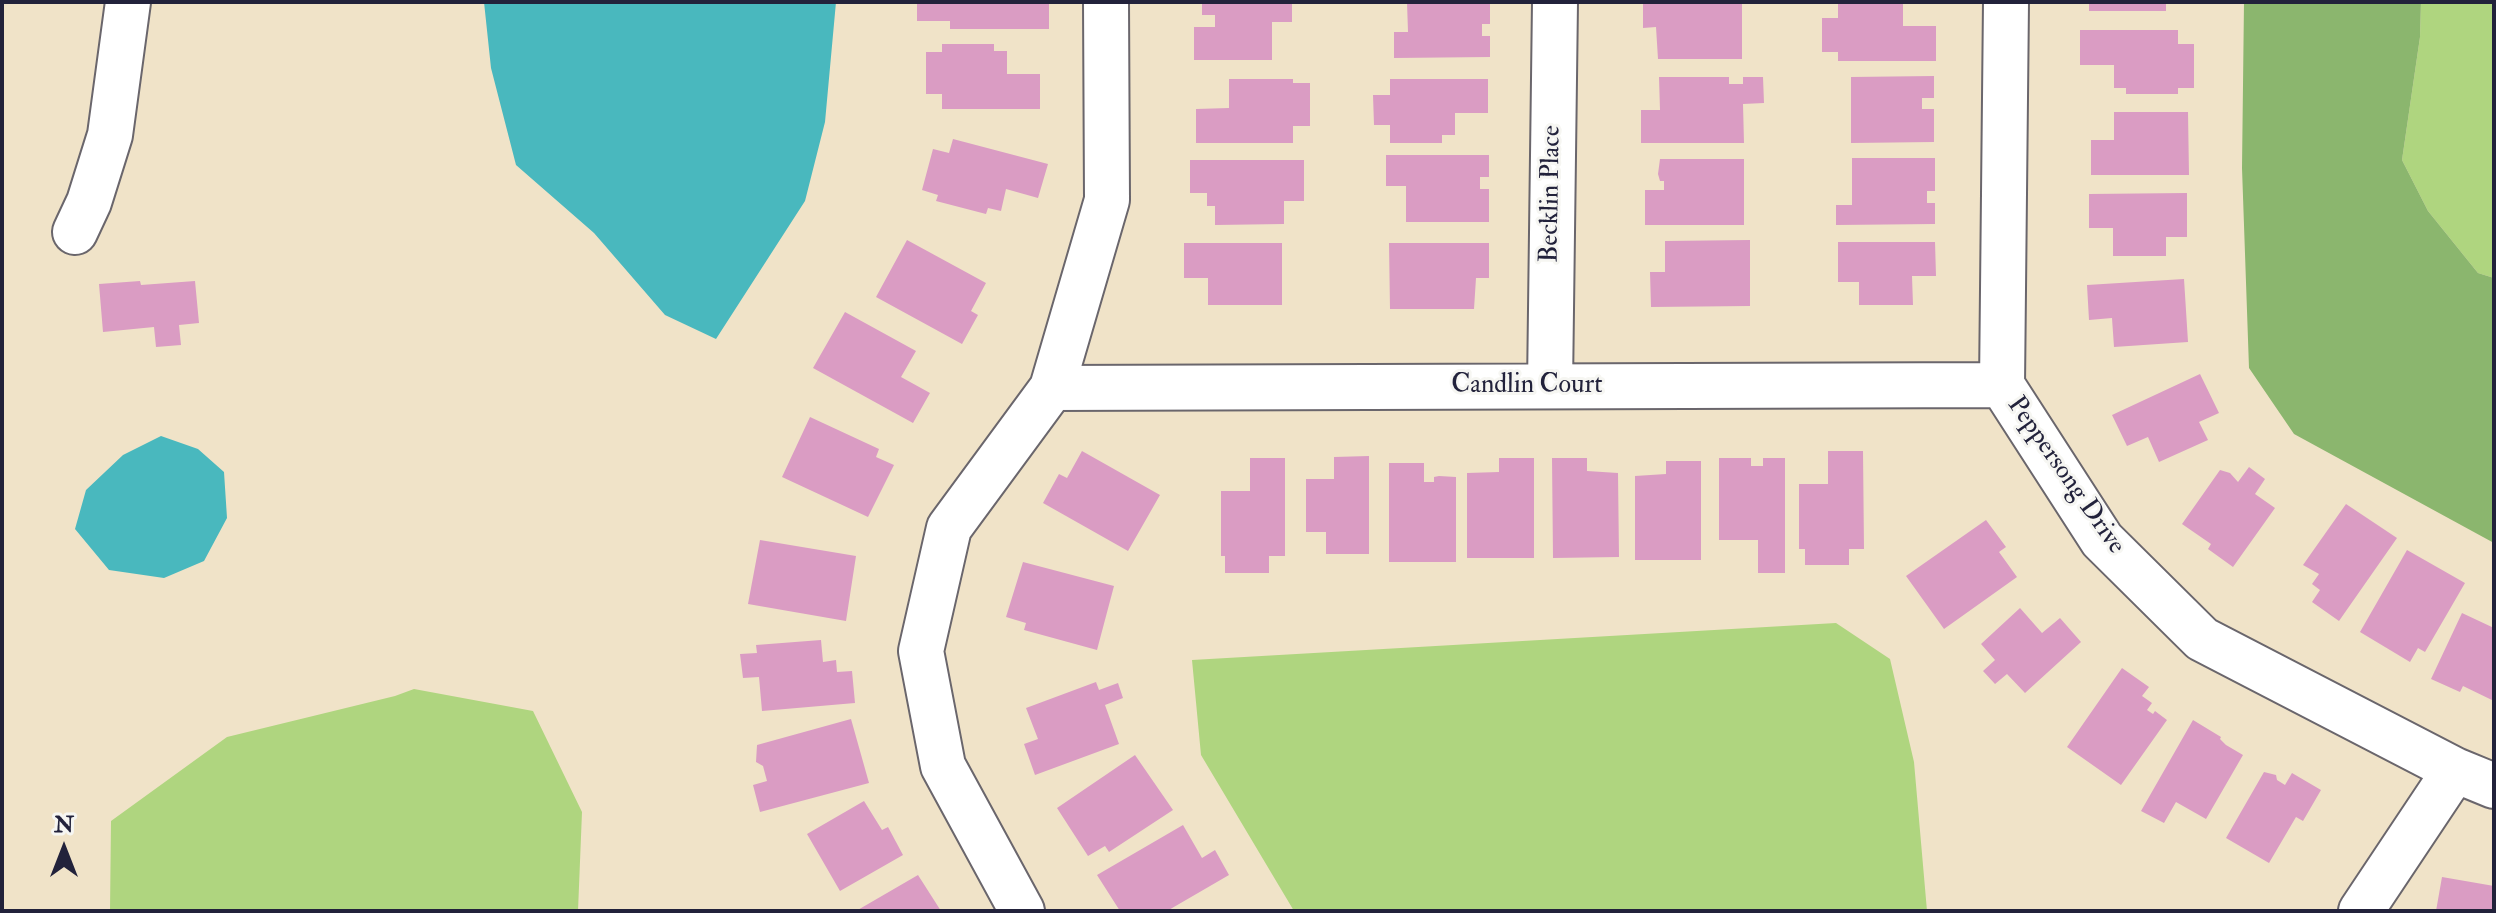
<!DOCTYPE html>
<style>
body{margin:0}
#map{position:relative;width:2496px;height:913px;overflow:hidden;background:#f0e3c8;font-family:"IM FELL Double Pica",serif}
canvas{display:block}
.frame{position:absolute;inset:0;border:4px solid #22223b;pointer-events:none}
.north{position:absolute;left:24px;top:809px;width:80px;height:80px;-webkit-text-stroke:6px #f6f6f2;paint-order:stroke;rotate:0deg;font-size:22px;font-weight:700;line-height:32px;text-align:center;color:#22223b}
.north::after{content:'';display:block;margin:auto;width:28px;height:36px;background:#22223b;clip-path:polygon(50% 0,100% 100%,50% 72%,0 100%)}
</style>
<div id="map">
<canvas width="2496" height="913"></canvas>
<div class="frame"></div>
<div class="north">N</div>
</div>
<script>
const ctx = document.querySelector('canvas').getContext('2d');
ctx.lineJoin = 'round';
function fill(path, color) {
  ctx.fillStyle = color;
  ctx.fill(path, 'evenodd');
}
function toPath(rows) {
  const path = new Path2D();
  for (const r of rows) {
    path.moveTo(r[0], r[1]);
    for (let i = 2; i < r.length; i += 2) path.lineTo(r[i], r[i + 1]);
  }
  return path;
}
function stroke(path, color, width, dash) {
  ctx.strokeStyle = color;
  ctx.lineWidth = width;
  ctx.lineCap = dash ? 'butt' : 'round';
  ctx.setLineDash(dash || []);
  ctx.stroke(path);
}
function write(font, color, halo, rows, align = 'center') {
  ctx.font = font + ' "IM FELL Double Pica",serif';
  ctx.lineWidth = 6;
  ctx.setLineDash([]);
  ctx.textBaseline = 'middle';
  ctx.strokeStyle = halo;
  ctx.fillStyle = color;
  for (const [text, x, y, turn = 0] of rows) {
    ctx.save();
    ctx.translate(x, y);
    ctx.rotate((+turn || 0) * Math.PI / 180);
    ctx.textAlign = isNaN(turn) ? turn : align;
    if (halo) ctx.strokeText(text, 0, 0);
    ctx.fillText(text, 0, 0);
    ctx.restore();
  }
}
const green = toPath([
 [2421,2,2494,2,2494,278,2478,273,2428,211,2402,160,2420,37],
 [1836,623,1890,659,1914,762,1927,911,1294,911,1201,755,1192,660],
 [414,689,533,711,582,812,578,911,110,911,111,821,227,737,395,696]
]);
const forest = toPath([
 [2244,2,2421,2,2420,37,2402,160,2428,211,2478,273,2494,278,2494,543,2294,434,2249,368,2242,168]
]);
const water = toPath([
 [484,2,836,2,825,122,805,201,716,339,665,315,594,233,516,165,491,68],
 [161,436,198,449,224,472,227,518,204,561,164,578,109,570,75,529,86,490,123,455]
]);
const building = toPath([
 [917,2,1049,2,1049,29,950,29,950,21,917,21],
 [1202,2,1292,2,1292,22,1272,22,1272,60,1194,60,1194,27,1215,27,1215,15,1202,15],
 [1407,2,1490,2,1490,24,1482,24,1482,36,1490,36,1490,57,1394,58,1394,32,1408,32],
 [1643,2,1742,2,1742,59,1658,59,1656,27,1643,28],
 [1838,2,1903,2,1903,26,1936,26,1936,61,1838,61,1838,52,1822,52,1822,18,1838,18],
 [2089,2,2166,2,2166,11,2089,11],
 [2080,30,2178,30,2178,44,2194,44,2194,88,2178,88,2178,94,2126,94,2126,88,2114,88,2114,65,2080,65],
 [942,44,994,44,994,51,1007,51,1007,74,1040,74,1040,109,942,109,942,94,926,94,926,52,942,52],
 [1934,76,1934,98,1922,98,1922,109,1934,109,1934,142,1851,143,1851,77],
 [1659,77,1729,77,1729,84,1743,84,1743,77,1763,77,1764,103,1743,104,1744,143,1641,143,1641,110,1660,110],
 [1229,79,1293,79,1293,83,1310,83,1310,126,1293,126,1293,143,1196,143,1196,109,1229,108],
 [1390,79,1488,79,1488,113,1455,113,1455,135,1442,135,1442,143,1390,143,1390,125,1374,125,1373,95,1390,95],
 [2114,112,2188,112,2189,175,2091,175,2091,140,2114,140],
 [953,139,1048,164,1038,198,1006,189,1001,211,988,208,986,214,936,201,938,195,922,190,933,149,949,153],
 [1386,155,1489,155,1489,177,1480,177,1480,189,1489,189,1489,222,1406,222,1406,186,1386,186],
 [1852,158,1935,158,1935,191,1927,191,1927,203,1935,203,1935,224,1836,225,1836,205,1852,205],
 [1660,159,1744,159,1744,225,1645,225,1645,190,1664,190,1664,181,1660,181,1658,174],
 [1190,160,1304,160,1304,201,1284,201,1284,224,1215,225,1215,206,1207,206,1207,193,1190,193],
 [2187,193,2187,237,2166,237,2166,256,2113,256,2113,228,2089,228,2089,194],
 [907,240,986,283,971,311,978,315,962,344,876,297],
 [1750,240,1750,306,1651,307,1650,272,1665,272,1665,241],
 [1838,242,1935,242,1936,276,1912,276,1913,305,1859,305,1859,282,1838,282],
 [1184,243,1282,243,1282,305,1208,305,1208,278,1184,278],
 [1389,243,1489,243,1489,278,1476,278,1474,309,1390,309],
 [2184,279,2188,342,2114,347,2112,318,2089,320,2087,285],
 [140,281,141,285,195,281,199,323,179,325,181,345,156,347,154,327,103,332,99,284],
 [845,312,916,351,901,377,930,393,913,423,813,368],
 [2200,374,2219,413,2199,422,2208,440,2159,462,2148,437,2127,446,2112,415],
 [810,417,879,449,876,457,894,465,868,517,782,477],
 [1082,451,1160,495,1128,551,1043,503,1059,474,1067,478],
 [1828,451,1863,451,1864,549,1849,549,1849,565,1805,565,1805,549,1799,549,1799,484,1828,484],
 [1369,456,1369,554,1326,554,1326,532,1306,532,1306,479,1334,479,1334,457],
 [1250,458,1285,458,1285,556,1269,556,1269,573,1225,573,1225,556,1221,556,1221,491,1250,491],
 [1499,458,1534,458,1534,558,1467,558,1467,473,1499,472],
 [1552,458,1587,458,1587,471,1618,473,1619,557,1553,558],
 [1719,458,1751,458,1751,466,1763,466,1763,458,1785,458,1785,573,1758,573,1758,540,1719,540],
 [1666,461,1701,461,1701,560,1635,560,1635,476,1666,474],
 [1389,463,1424,463,1424,482,1434,482,1434,477,1439,476,1456,477,1456,562,1389,562],
 [2249,467,2265,479,2255,494,2275,508,2233,567,2208,549,2211,544,2182,524,2220,470,2230,473,2238,482],
 [2346,504,2397,538,2339,621,2312,602,2320,590,2312,584,2319,574,2303,565],
 [1986,520,2006,547,1999,552,2017,577,1944,629,1906,576],
 [760,540,856,556,846,621,748,604],
 [2407,550,2465,583,2425,652,2418,648,2410,662,2360,632],
 [1023,562,1114,586,1097,650,1024,630,1026,623,1006,617],
 [2020,608,2042,633,2060,618,2081,642,2025,693,2007,674,1995,684,1983,671,1995,660,1981,644],
 [2462,613,2494,628,2494,701,2463,686,2460,692,2431,679],
 [821,640,823,662,836,660,837,672,852,671,855,703,762,711,759,677,743,678,740,654,757,653,756,645],
 [2122,668,2149,687,2142,696,2152,703,2147,710,2153,714,2155,711,2167,720,2121,785,2067,747],
 [1096,682,1099,690,1118,683,1123,698,1105,705,1119,744,1035,775,1024,744,1038,739,1026,708],
 [851,719,869,783,760,812,753,785,767,781,763,766,756,762,757,745],
 [2193,720,2221,737,2220,739,2226,745,2243,755,2206,819,2176,802,2164,823,2141,811],
 [1135,755,1173,810,1109,852,1105,846,1088,856,1057,808],
 [2264,772,2276,775,2277,780,2285,785,2292,773,2321,790,2303,821,2296,817,2269,863,2226,838],
 [864,801,882,830,888,827,903,855,840,891,807,834],
 [1183,825,1202,858,1215,850,1229,875,1167,911,1120,911,1097,875],
 [918,875,941,911,856,911],
 [2442,877,2494,886,2494,911,2436,911]
]);
const minor = toPath([
 [2006,2,2002,385,2102,540,2202,639,2455,770,2494,786],
 [75,232,89,202,110,135,128,2],
 [1550,386,1555,2],
 [1052,388,2002,385],
 [1022,911,943,766,921,651,949,528,1052,388,1107,200,1106,2],
 [2361,911,2455,770]
]);
const streetNames = [
 ["Becklin Place",1552,194,-89],
 ["Candlin Court",1527,386],
 ["Peppersong Drive",2065,476,55]
];
fill(green, '#afd57f');
fill(forest, '#8bb66e');
fill(water, '#49b8be');
fill(building, '#da9cc3');
stroke(minor, '#6a666c', 48);
stroke(minor, '#fff', 44);
write('26px', '#22223b', '#f6f6f2', streetNames);
</script>
